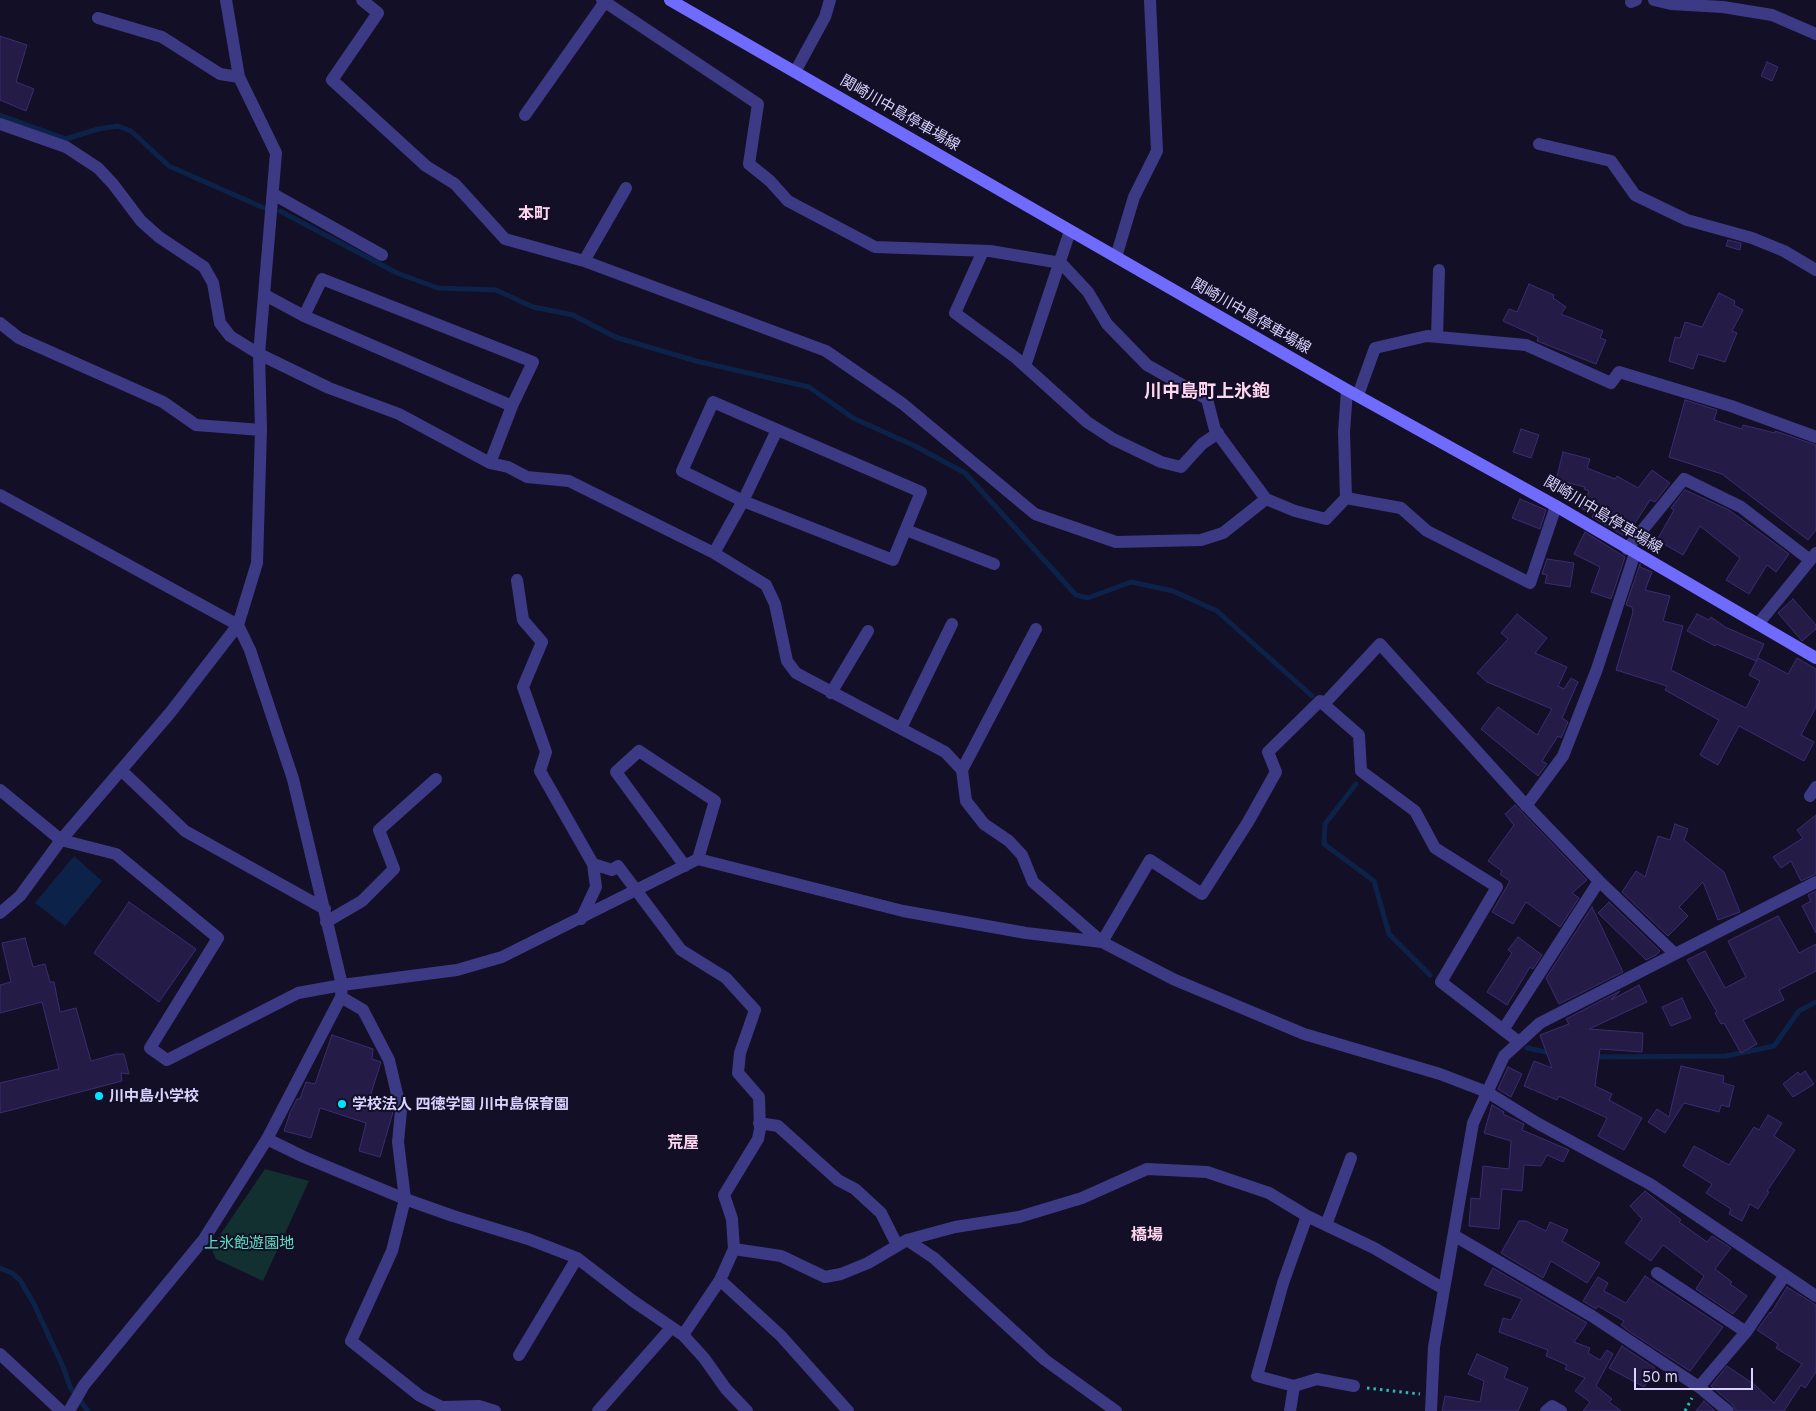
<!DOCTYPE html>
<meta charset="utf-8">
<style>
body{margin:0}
#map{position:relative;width:1816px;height:1411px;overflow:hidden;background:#130f26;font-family:Inter,sans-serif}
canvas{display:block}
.scale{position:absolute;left:1634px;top:1368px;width:119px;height:22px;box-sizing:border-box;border:2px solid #d9d4ff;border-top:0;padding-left:6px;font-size:15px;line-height:18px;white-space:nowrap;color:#d9d4ff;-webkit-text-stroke:4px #130f26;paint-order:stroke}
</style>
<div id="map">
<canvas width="1816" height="1411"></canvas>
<div class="scale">50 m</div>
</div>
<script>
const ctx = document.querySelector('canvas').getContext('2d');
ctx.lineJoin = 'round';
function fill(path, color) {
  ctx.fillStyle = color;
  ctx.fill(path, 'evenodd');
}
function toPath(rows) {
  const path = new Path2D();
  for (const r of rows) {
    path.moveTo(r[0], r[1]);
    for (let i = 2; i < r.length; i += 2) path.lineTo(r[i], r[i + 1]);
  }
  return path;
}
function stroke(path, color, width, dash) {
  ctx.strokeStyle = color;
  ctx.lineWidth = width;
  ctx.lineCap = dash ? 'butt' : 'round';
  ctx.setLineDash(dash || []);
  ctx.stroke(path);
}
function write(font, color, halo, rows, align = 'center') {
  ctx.font = font + ' Inter,"Noto Sans JP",sans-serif';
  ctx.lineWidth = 4;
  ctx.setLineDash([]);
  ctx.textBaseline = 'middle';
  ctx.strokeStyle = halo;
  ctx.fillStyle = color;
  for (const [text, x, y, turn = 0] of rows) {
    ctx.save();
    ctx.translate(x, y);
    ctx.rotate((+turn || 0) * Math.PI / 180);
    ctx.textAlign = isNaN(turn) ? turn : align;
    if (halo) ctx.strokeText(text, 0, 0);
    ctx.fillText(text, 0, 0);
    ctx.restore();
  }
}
const green = toPath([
 [265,1169,309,1181,263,1281,216,1259,211,1248]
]);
const water = toPath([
 [74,856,102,881,65,926,35,903]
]);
const stream = toPath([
 [0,115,66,139,98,129,118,126,131,131,169,166,264,208],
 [280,211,397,273,438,288,496,290,533,307,573,315,615,337,696,361,809,387,853,418,915,446,965,473,1076,595,1088,598,1131,582,1173,591,1217,611,1312,696],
 [1356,784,1325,824,1324,844,1374,881,1389,934,1430,975],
 [1527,1048,1551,1053],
 [1594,1057,1726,1056,1774,1046,1799,1011,1816,1002],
 [0,1268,12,1273,20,1280,34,1304,64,1369,70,1387,88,1411]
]);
const building = toPath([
 [0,36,27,45,16,82,34,89,26,111,0,100,0,36],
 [1767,62,1778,67,1772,81,1761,76,1767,62],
 [1728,240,1741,243,1740,250,1726,246,1728,240],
 [1529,284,1554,295,1553,298,1566,307,1561,314,1603,331,1600,338,1606,340,1596,364,1537,341,1538,337,1503,321,1509,309,1517,312,1529,284],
 [1719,293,1735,301,1734,305,1743,310,1732,331,1737,333,1725,362,1698,354,1693,369,1669,361,1675,337,1680,338,1685,322,1702,327,1719,293],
 [1685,400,1717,410,1714,420,1742,429,1743,425,1775,433,1775,431,1816,445,1816,530,1808,540,1722,474,1669,457,1685,400],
 [1521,429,1539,435,1531,458,1513,452,1521,429],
 [1563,452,1590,459,1587,468,1615,479,1617,476,1638,488,1652,470,1670,483,1655,502,1650,500,1626,537,1592,517,1594,513,1582,509,1589,491,1584,489,1585,487,1556,480,1563,452],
 [1685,490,1729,510,1789,554,1776,572,1767,565,1749,594,1726,580,1740,558,1700,526,1683,555,1657,540,1674,510,1671,508,1685,490],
 [1520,499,1546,510,1540,529,1512,518,1520,499],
 [1585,532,1625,557,1611,599,1591,592,1600,567,1574,554,1585,532],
 [1547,559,1574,563,1570,587,1545,583,1547,575,1542,574,1547,559],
 [1640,564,1640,567,1652,572,1645,590,1670,596,1663,621,1683,626,1671,670,1746,708,1760,681,1749,675,1758,658,1788,674,1797,658,1816,669,1816,707,1801,735,1814,742,1804,761,1739,726,1718,765,1700,755,1719,720,1665,690,1667,686,1616,670,1633,612,1632,607,1626,605,1640,564],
 [1793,599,1816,625,1816,629,1802,641,1778,613,1793,599],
 [1517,614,1547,638,1535,653,1567,667,1558,686,1564,689,1571,678,1578,682,1562,718,1568,722,1561,738,1558,736,1542,761,1547,764,1538,776,1481,729,1498,707,1537,735,1552,709,1487,682,1477,673,1508,639,1501,633,1517,614],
 [1697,614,1709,620,1711,617,1725,627,1764,644,1756,661,1716,644,1715,646,1687,631,1697,614],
 [1515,805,1587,880,1572,893,1579,898,1560,927,1526,902,1513,924,1492,912,1510,881,1500,874,1502,871,1488,861,1514,825,1505,814,1515,805],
 [1816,815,1816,874,1801,881,1791,861,1781,868,1773,857,1803,838,1797,830,1816,815],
 [1675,824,1688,829,1684,840,1724,872,1740,912,1718,920,1703,882,1679,907,1688,916,1668,936,1622,892,1636,871,1645,877,1658,836,1670,840,1675,824],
 [1816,891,1816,933,1802,906,1811,901,1808,895,1816,891],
 [129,902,196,949,159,1002,94,953,129,902],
 [1609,902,1660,951,1656,955,1646,960,1598,913,1609,902],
 [1592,907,1623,972,1559,1004,1546,978,1592,907],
 [1778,916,1799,953,1816,944,1816,971,1779,990,1784,1000,1743,1020,1757,1044,1741,1053,1724,1023,1721,1024,1715,1013,1717,1012,1687,960,1705,951,1725,988,1746,977,1728,941,1778,916],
 [1518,937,1542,955,1533,969,1530,967,1507,1005,1487,992,1512,953,1508,950,1518,937],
 [25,938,33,967,45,964,50,982,54,982,60,1012,76,1008,91,1061,116,1054,124,1054,129,1074,121,1073,122,1081,0,1113,0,1083,59,1069,42,1002,0,1013,0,985,11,982,2,943,25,938],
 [1639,985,1647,1002,1589,1029,1643,1033,1642,1052,1600,1049,1595,1086,1612,1094,1609,1100,1642,1118,1624,1150,1598,1136,1607,1118,1559,1096,1557,1100,1524,1086,1534,1061,1552,1068,1540,1035,1569,1024,1566,1019,1620,991,1611,1000,1639,985],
 [1682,998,1691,1018,1671,1026,1662,1007,1682,998],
 [332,1035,373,1049,372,1059,381,1062,369,1100,392,1108,393,1112,380,1157,359,1151,366,1123,320,1108,311,1138,284,1131,290,1113,297,1099,300,1099,306,1082,315,1084,332,1035],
 [1681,1066,1724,1076,1723,1083,1734,1086,1729,1107,1721,1105,1719,1112,1684,1103,1665,1133,1648,1122,1657,1109,1669,1117,1681,1066],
 [1508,1067,1522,1074,1511,1097,1498,1089,1508,1067],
 [1805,1071,1814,1084,1793,1097,1783,1084,1798,1072,1800,1075,1805,1071],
 [1492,1105,1504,1112,1503,1114,1524,1124,1522,1130,1569,1150,1563,1162,1547,1155,1541,1166,1524,1165,1522,1191,1502,1189,1499,1229,1469,1226,1471,1198,1480,1199,1483,1166,1509,1169,1511,1141,1484,1133,1492,1105],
 [1768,1115,1782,1123,1774,1136,1795,1150,1767,1191,1769,1192,1758,1209,1750,1204,1742,1221,1729,1214,1731,1209,1706,1193,1712,1184,1683,1166,1694,1146,1729,1165,1754,1127,1759,1130,1768,1115],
 [1645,1191,1681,1220,1679,1222,1707,1242,1712,1236,1731,1248,1715,1269,1732,1282,1730,1284,1747,1296,1733,1314,1696,1289,1704,1276,1663,1245,1651,1261,1625,1243,1642,1219,1630,1206,1645,1191],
 [1519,1221,1526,1221,1546,1231,1550,1222,1568,1230,1562,1241,1600,1263,1587,1283,1551,1261,1543,1278,1501,1253,1519,1221],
 [1493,1268,1587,1323,1574,1342,1590,1348,1588,1353,1600,1360,1607,1350,1613,1354,1596,1386,1612,1399,1609,1402,1621,1411,1583,1411,1590,1402,1575,1391,1585,1378,1565,1369,1567,1365,1546,1356,1548,1350,1499,1332,1503,1318,1511,1320,1522,1299,1484,1285,1493,1268],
 [1645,1276,1723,1327,1690,1371,1630,1332,1621,1325,1624,1321,1598,1306,1596,1309,1583,1301,1598,1277,1608,1283,1604,1291,1626,1303,1645,1276],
 [1787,1287,1816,1305,1816,1372,1805,1388,1801,1385,1784,1411,1736,1411,1733,1405,1711,1386,1727,1366,1755,1385,1774,1403,1802,1364,1776,1348,1778,1344,1757,1330,1770,1312,1771,1313,1787,1287],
 [1622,1346,1655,1368,1644,1387,1609,1368,1622,1346],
 [1477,1354,1508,1368,1504,1378,1528,1388,1518,1411,1442,1411,1445,1396,1480,1402,1484,1381,1468,1374,1477,1354],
 [1704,1401,1715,1411,1696,1411,1704,1401]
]);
const path = toPath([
 [1367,1388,1420,1394],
 [1685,1411,1692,1398]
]);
const minor = toPath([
 [362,0,378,13,332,80,426,166,455,184,505,239,584,261,826,351,903,404,1035,514,1116,542,1201,540,1223,533,1266,499,1295,511,1326,519,1346,498,1344,432,1347,390],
 [602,0,758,104,749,164,770,181,788,201,875,247,990,251,1061,263,1088,292,1107,324,1147,365,1207,399,1215,430,1266,499],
 [1654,0,1671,4,1723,7,1772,15,1816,34],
 [1631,2,1636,0],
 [98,18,162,37,220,74,239,77],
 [525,115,604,3],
 [0,124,66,147,98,168,113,184,141,221,159,237,204,267,213,283,220,323,230,336,259,354,329,388,399,414,490,463,508,467,527,477,569,481,714,553,766,585,775,604,787,661,796,673,945,752,962,770,966,801,984,824,1009,841,1022,855,1033,882,1102,942,1150,860,1202,894,1248,822,1276,772,1268,752,1320,701,1359,735,1361,771,1415,811,1435,848,1497,887,1441,982,1519,1042],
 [1539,144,1611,161,1635,195,1687,220,1752,238,1784,251,1816,270],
 [273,194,382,255],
 [983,251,955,313,1016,358,1087,422,1113,439,1161,462,1181,467,1202,444,1218,433],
 [1116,257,1134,197,1157,151,1150,0],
 [584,261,626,188],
 [265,295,304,316,512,406,490,463],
 [304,316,322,279,533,362,512,406],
 [0,323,19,338,163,402,196,425,261,430],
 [1437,337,1439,270],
 [1025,366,1070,231],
 [1358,395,1375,348,1427,336,1526,345,1611,383,1619,372,1731,406,1816,437],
 [713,402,921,492,893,560,743,501,682,471,713,402],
 [0,495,238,625,250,650,293,779,342,985,341,997,267,1139,204,1239,84,1385,69,1411],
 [1346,498,1401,508,1427,531,1530,583,1556,506],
 [906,530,994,564],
 [1627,549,1684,479,1741,507,1810,560],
 [714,553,743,501,777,430],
 [517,580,523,620,542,642,523,687,546,752,540,771,593,864,596,887,581,919],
 [1758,624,1816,553],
 [831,693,868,631],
 [1324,704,1380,644,1522,801,1599,881,1675,954],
 [901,728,952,624],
 [121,770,185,831,325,909],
 [962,770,1036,629],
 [0,790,61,840,116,854,218,938,150,1048,167,1060,298,993,342,985,457,970,502,957,698,859,903,911,1026,933,1102,942,1173,979,1304,1034,1440,1074,1487,1092,1537,1123,1650,1184,1816,1296],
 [1810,796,1816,787],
 [1526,806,1563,756,1597,669,1635,553],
 [593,864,612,870,618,866,681,950,726,978,755,1010,740,1053,738,1073,759,1097,760,1129,758,1139,724,1195,732,1219,734,1249],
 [685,866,616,772,639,751,715,801,698,859],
 [0,913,20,896,61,840,170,713,238,625,257,563,261,430,259,354,276,153,239,77,226,0],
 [326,922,362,901,394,869,379,830,436,779],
 [341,997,363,1010,389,1060,401,1111,398,1142,405,1199,392,1251,351,1341,420,1396,442,1407,479,1406,495,1411],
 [1503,1030,1599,881],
 [759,1123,778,1126,838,1180,855,1189,881,1213,897,1245],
 [267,1139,304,1157,405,1199,453,1216,528,1239,577,1258,633,1301,683,1335,704,1358,726,1389,747,1411],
 [1326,1225,1351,1158],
 [1455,1236,1592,1316,1699,1387,1728,1411],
 [907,1240,934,1258,1045,1360,1116,1411],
 [1657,1273,1746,1332],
 [720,1280,781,1336,848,1411],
 [683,1335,720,1280,734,1249,781,1256,825,1277,841,1274,868,1263,907,1240,955,1227,1019,1217,1082,1198,1147,1169,1207,1172,1269,1193,1307,1216,1374,1248,1444,1289],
 [0,1354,61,1411],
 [519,1355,577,1258],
 [1294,1386,1317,1379,1354,1386],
 [1699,1387,1746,1332,1785,1275],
 [598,1411,671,1328],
 [1290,1411,1294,1386,1257,1376,1283,1283,1307,1216],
 [1431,1411,1434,1347,1473,1123,1504,1056,1540,1023,1816,882],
 [1546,1411,1552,1406,1561,1411]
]);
const tertiary = toPath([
 [795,72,825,17,830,0]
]);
const secondary = toPath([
 [670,0,1347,390,1556,506,1816,658]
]);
const markers = [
 [99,1096,5,"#00e5ff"],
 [342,1104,5,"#00e5ff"]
];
const streetNames = [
 ["関崎川中島停車場線",900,113,30],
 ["関崎川中島停車場線",1251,316,30],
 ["関崎川中島停車場線",1603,515,31]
];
const poiNames = [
 ["川中島小学校",109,1096],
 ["学校法人 四徳学園 川中島保育園",352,1104]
];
const parkNames = [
 ["上氷飽遊園地",249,1243]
];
const neighbourhoodNames = [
 ["本町",534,214],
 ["荒屋",683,1143],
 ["橋場",1147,1235]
];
const quarterNames = [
 ["川中島町上氷鉋",1207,392]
];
fill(green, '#12302f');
fill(water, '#0c2248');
stroke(stream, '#0c2248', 5);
fill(building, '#241b47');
stroke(building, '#3b2d73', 1);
stroke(path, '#2fb8b0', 3, [2.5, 4]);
stroke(minor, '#3d3a85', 12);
stroke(tertiary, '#3d3a85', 12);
stroke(secondary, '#6f6bff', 12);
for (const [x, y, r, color] of markers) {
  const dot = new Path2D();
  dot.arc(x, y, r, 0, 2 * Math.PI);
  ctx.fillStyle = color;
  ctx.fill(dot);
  stroke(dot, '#130f26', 2);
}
write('15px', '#d9d4ff', '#130f26', streetNames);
write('bold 15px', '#d9d4ff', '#130f26', poiNames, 'left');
write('15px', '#5fe0c0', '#130f26', parkNames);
write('bold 16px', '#ffd6f0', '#130f26', neighbourhoodNames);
write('bold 18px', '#ffd6f0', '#130f26', quarterNames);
</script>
